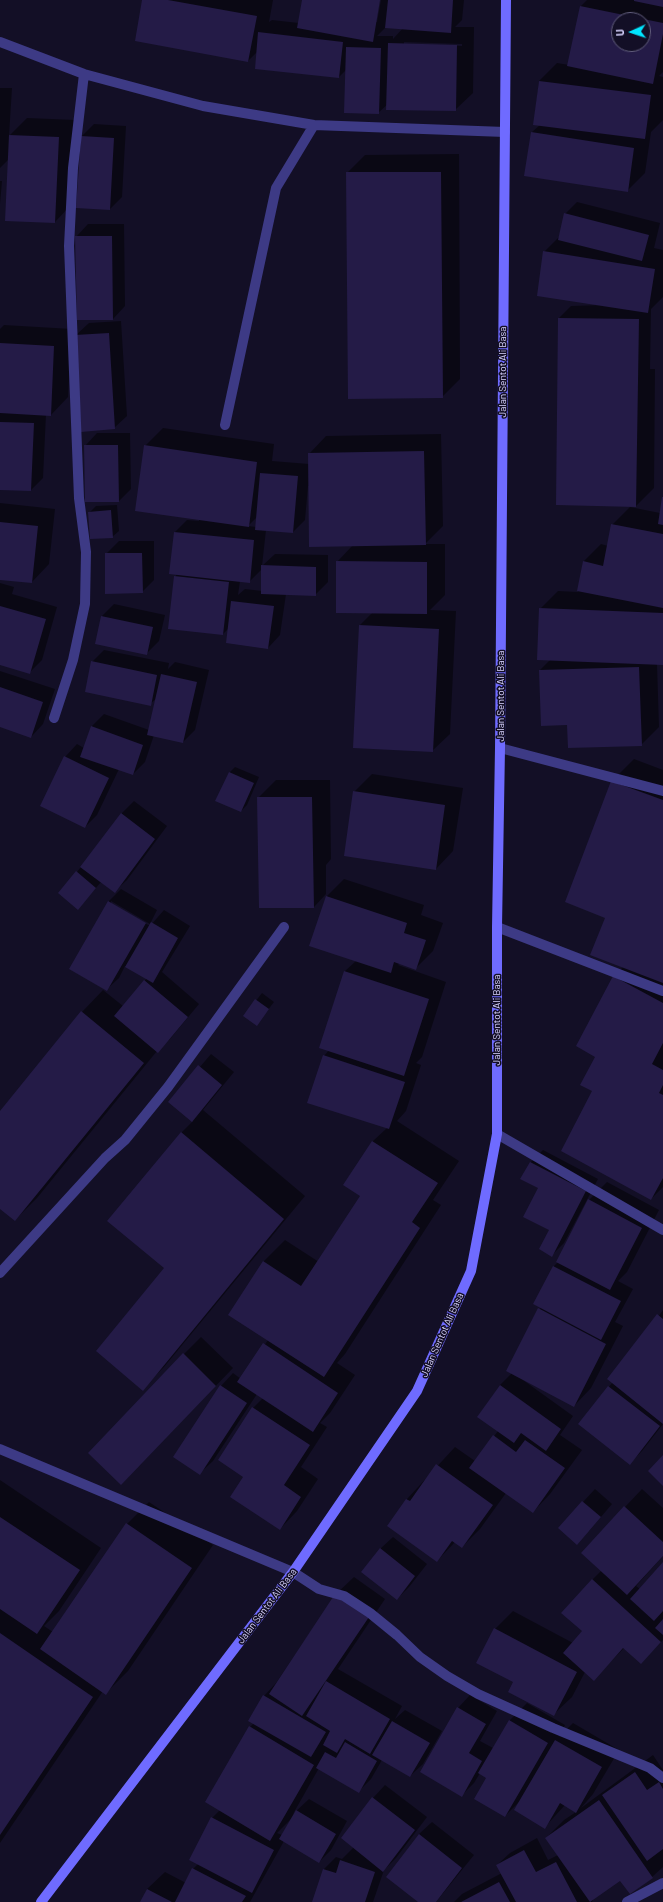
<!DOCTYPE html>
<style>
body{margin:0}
#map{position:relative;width:663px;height:1902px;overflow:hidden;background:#130f26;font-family:Barlow,sans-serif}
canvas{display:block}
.north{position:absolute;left:611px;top:12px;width:40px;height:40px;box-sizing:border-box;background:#130f26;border:1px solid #625e7d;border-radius:50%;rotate:267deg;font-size:11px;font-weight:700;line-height:16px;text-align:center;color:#d9d4ff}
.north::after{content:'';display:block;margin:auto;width:14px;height:18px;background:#00e5ff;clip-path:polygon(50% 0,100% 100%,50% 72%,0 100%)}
</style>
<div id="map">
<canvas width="663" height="1902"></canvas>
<div class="north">U</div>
</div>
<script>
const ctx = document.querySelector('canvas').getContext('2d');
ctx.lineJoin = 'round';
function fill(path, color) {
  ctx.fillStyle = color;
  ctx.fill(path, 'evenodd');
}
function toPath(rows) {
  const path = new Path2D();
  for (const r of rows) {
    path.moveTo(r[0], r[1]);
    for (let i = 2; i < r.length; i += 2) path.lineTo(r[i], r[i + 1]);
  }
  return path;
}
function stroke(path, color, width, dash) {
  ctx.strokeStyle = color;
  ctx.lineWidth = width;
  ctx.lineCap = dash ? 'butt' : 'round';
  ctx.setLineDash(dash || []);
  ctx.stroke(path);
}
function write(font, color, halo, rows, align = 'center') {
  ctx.font = font + ' Barlow,sans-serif';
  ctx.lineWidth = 3;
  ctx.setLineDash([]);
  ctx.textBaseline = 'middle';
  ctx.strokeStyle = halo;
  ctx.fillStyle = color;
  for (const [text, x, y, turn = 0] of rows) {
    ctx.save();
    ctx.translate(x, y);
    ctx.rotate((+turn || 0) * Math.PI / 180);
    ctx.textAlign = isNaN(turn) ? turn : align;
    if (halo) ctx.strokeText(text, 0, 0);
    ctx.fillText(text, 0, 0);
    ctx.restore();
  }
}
const shadow = toPath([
 [143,0,273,0,269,22,272,20,299,23,303,0,379,0,375,22,377,22,381,0,464,0,462,20,455,27,474,27,473,93,455,110,388,104,378,113,347,69,339,77,257,52,248,61],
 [386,27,403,28,393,39,393,36,377,36],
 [404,42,462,44,462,46,404,44],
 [587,0,663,0,663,72,659,76,663,77,663,120,651,132,645,173,627,191,532,132,540,125,534,124,539,81,557,63,569,65,581,6],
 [619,20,643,20,643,44,619,44],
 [0,88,12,88,9,136,27,118,76,120,72,204,55,222,8,160,0,168],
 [94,124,126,126,122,197,110,209,82,136],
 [459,154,460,379,442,397,347,173,365,155],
 [0,181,2,181,0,204],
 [577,202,660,223,654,248,663,250,663,297,651,309,650,369,655,369,654,488,636,506,557,504,559,318,571,306,604,305,544,252,559,237,565,214],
 [88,224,124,224,125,306,113,319,76,237],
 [121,321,127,416,114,428,76,335,89,323],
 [4,325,72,329,68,397,51,415,46,414,43,478,31,490,0,489,0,329],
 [163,428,274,444,272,461,309,464,309,454,326,436,441,434,443,526,425,544,445,544,445,595,430,610,456,611,450,734,432,751,360,625,373,612,337,562,353,545,309,486,308,486,305,520,293,532,266,530,262,566,275,554,328,555,328,582,315,595,286,594,280,635,268,648,229,628,223,634,175,577,177,574,175,532,187,520,199,521,199,519,145,446],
 [257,517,256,527,248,526],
 [262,569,262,591,245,589,238,595,240,581,249,582],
 [97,433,130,433,131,489,119,501,85,446],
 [663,498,663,664,657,664,659,727,641,745,540,670,551,659,540,609,558,591,578,592,583,562,601,544,608,546,612,525,630,507,660,513],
 [0,503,55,509,49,564,32,582,0,579],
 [117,505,119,531,112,537,90,512,96,506],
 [119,541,154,541,154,580,142,592,106,554],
 [0,583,14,587,12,594,57,607,42,660,30,672,0,664],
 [114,604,165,615,159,641,146,654,102,616],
 [104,650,169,663,168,669,175,662,209,670,195,730,183,742,154,735,145,762,133,774,119,769,97,815,85,827,65,757,77,744,84,748,92,726,104,714,149,730,157,698,150,704,92,662],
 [0,671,55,689,43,724,31,737,0,726],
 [634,759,663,770,663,1187,651,1199,594,1091,597,1056,614,976,623,967,606,917,612,781],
 [235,767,259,777,247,805,241,811,229,773],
 [372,774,463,788,453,851,436,869,354,792],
 [276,780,330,780,331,859,326,865,326,894,314,907,258,798],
 [134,801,167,826,127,880,114,892,101,882,78,909,77,872,121,814],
 [344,879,424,905,421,915,443,923,433,951,416,968,400,963,398,965,446,982,422,1057,416,1063,421,1065,406,1111,397,1121,459,1161,433,1200,441,1205,345,1354,337,1363,355,1375,330,1413,320,1423,327,1427,301,1467,318,1479,297,1511,280,1529,245,1476,253,1408,263,1398,257,1394,213,1461,200,1473,221,1386,233,1373,241,1379,268,1340,263,1262,285,1240,319,1262,361,1196,345,1185,373,1141,387,1128,324,1056,329,1050,320,1047,345,971,356,961,327,896],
 [121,889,157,910,150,924,111,901,111,904,150,926,164,910,190,926,162,972,199,1004,170,1039,157,1051,37,1198,15,1220,0,1208,0,1113,82,1012,103,990,123,1006,147,978,125,966,119,978,106,990,70,969,109,901],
 [262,993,274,1002,257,1024,245,1015],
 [211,1054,234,1072,203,1110,305,1196,164,1367,142,1389,166,1268,181,1133,193,1121,170,1102],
 [543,1150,598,1179,564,1243,552,1255,550,1230,540,1188,531,1162],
 [607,1182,659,1210,627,1272,618,1281,633,1289,615,1322,623,1326,591,1388,574,1406,523,1380,573,1416,560,1435,582,1450,550,1494,533,1512,506,1493,480,1529,462,1547,455,1542,437,1561,388,1526,407,1499,455,1447,475,1461,498,1431,478,1416,500,1385,512,1373,541,1307,534,1304,554,1266,558,1262,589,1200],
 [663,1310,663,1424,642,1451,630,1463,580,1424,612,1383],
 [201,1337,233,1368,139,1466,184,1354],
 [0,1480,101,1548,59,1611,44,1626,53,1632,127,1524,149,1502,213,1545,128,1671,106,1693,103,1691,0,1843],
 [595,1489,612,1504,589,1531,559,1528],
 [642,1489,663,1508,663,1556,636,1586,640,1589,663,1564,663,1640,641,1663,624,1648,594,1679,585,1672,572,1697,554,1714,514,1682,495,1629,513,1611,573,1643,583,1631,592,1580,602,1570,625,1507],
 [393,1537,427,1564,409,1587,397,1599,380,1549],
 [354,1577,385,1599,338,1669,402,1706,395,1719,405,1710,442,1731,423,1764,410,1776,382,1760,371,1779,358,1792,319,1768,293,1814,309,1799,347,1821,331,1850,319,1862,284,1841,250,1902,141,1902,147,1889,165,1872,186,1883,193,1869,198,1864,212,1818,220,1810,250,1727,254,1723,250,1720,264,1696,276,1683,336,1594],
 [291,1819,282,1835,277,1833],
 [470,1695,497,1711,480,1741,493,1748,510,1720,527,1703,565,1725,559,1737,573,1723,619,1750,593,1794,581,1808,653,1755,663,1770,663,1867,652,1877,620,1880,594,1898,592,1902,454,1902,462,1894,502,1873,497,1865,510,1853,537,1838,548,1860,558,1855,546,1838,564,1820,576,1812,565,1805,545,1827,520,1801,505,1816,487,1777,480,1773,474,1783,462,1795,458,1708],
 [385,1785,427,1817,396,1858,384,1870,373,1902,313,1902,324,1869,336,1857,342,1859,354,1847,342,1838,373,1798],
 [432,1822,474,1855,436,1902,419,1902,419,1834]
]);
const building = toPath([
 [142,0,168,0,257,16,248,62,135,41],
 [302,0,380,0,373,42,297,28],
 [388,0,453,0,451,33,385,28],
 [634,0,663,0,663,7,634,1],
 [580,6,663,23,663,34,653,84,567,66],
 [619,20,643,20,643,44,619,44],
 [258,32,343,42,339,78,255,69],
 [388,43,457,45,456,111,386,110],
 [346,47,381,48,379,114,344,113],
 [539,81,651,95,645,139,533,125],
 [531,132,634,148,628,192,524,176],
 [9,135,59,137,55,223,5,221],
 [81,136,114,138,110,210,76,208],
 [346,172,441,172,443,398,348,399],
 [564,213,649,235,642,261,558,240],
 [75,236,112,236,113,320,77,320],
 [543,251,655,269,648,313,537,296],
 [558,318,639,319,636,507,556,505],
 [109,333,115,429,81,432,75,335],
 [0,343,54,346,51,416,0,413],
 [0,422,34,423,31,491,0,490],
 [84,445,118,445,119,502,85,502],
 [144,445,257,462,249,527,135,511],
 [424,451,426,545,309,547,308,453],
 [260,473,298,476,293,533,255,530],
 [662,497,663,497,663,525,658,524],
 [111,510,113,538,90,539,88,512],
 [0,522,38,526,32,583,0,580],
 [611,524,663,534,663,608,577,591,583,561,603,566],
 [174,532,254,540,250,583,169,574],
 [105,553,142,553,143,593,105,594],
 [336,561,427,562,427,614,336,613],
 [261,565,316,567,316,596,261,594],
 [174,576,229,582,223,635,168,629],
 [231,601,274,606,268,649,226,643],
 [0,606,46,619,30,674,0,665],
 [539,608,663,613,663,665,537,660],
 [101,616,153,627,147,655,95,644],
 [359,625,439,629,433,752,353,748],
 [91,661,157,675,151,706,85,692],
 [639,667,642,746,568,748,567,725,541,726,539,670],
 [161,674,197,682,183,743,147,735],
 [0,687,43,702,31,738,0,727],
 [91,726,143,745,133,775,80,757],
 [64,756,109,778,85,828,40,806],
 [229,772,254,783,241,812,215,801],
 [611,781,663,800,663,983,590,955,605,918,565,902],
 [353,791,445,805,436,870,344,856],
 [257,797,312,797,314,908,259,908],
 [121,813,155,839,115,893,80,867],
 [76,871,96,888,78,910,58,893],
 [326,896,407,923,404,933,426,940,416,970,394,962,391,973,309,946],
 [108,901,146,923,107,991,69,969],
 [151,922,178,938,153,983,125,967],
 [344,971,429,999,404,1076,319,1048],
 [613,976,663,1003,663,1043,652,1064,663,1070,663,1085,659,1093,663,1095,663,1178,651,1200,561,1151,592,1091,580,1085,595,1057,576,1046],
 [144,980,188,1017,158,1053,114,1016],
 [255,999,269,1009,257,1026,243,1016],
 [81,1011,144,1063,15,1221,0,1209,0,1111],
 [323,1055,405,1082,389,1129,307,1103],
 [198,1065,222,1085,192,1122,168,1102],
 [181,1132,284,1219,143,1391,96,1351,164,1268,107,1221],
 [372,1141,438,1183,412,1222,420,1228,324,1377,228,1315,263,1261,301,1286,360,1196,343,1185],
 [530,1162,586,1191,552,1257,539,1249,549,1230,523,1217,538,1188,520,1179],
 [588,1199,642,1228,610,1290,556,1262],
 [553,1266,621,1301,601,1340,533,1304],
 [538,1308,606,1344,574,1407,506,1371],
 [657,1314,663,1319,663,1424,607,1379],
 [263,1343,338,1393,313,1432,237,1382],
 [183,1353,216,1386,121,1485,88,1453],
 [220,1385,247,1403,200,1475,173,1457],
 [500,1385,561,1429,546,1451,521,1433,514,1443,477,1417],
 [608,1386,660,1426,630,1465,578,1424],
 [252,1407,310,1445,284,1485,301,1497,280,1530,230,1497,243,1477,218,1460],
 [493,1435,516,1452,525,1440,565,1468,533,1513,469,1468],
 [663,1455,663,1486,648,1471],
 [436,1464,493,1505,462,1548,452,1541,437,1562,387,1526,406,1499,410,1501],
 [582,1501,601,1517,577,1545,558,1528],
 [624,1506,663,1542,663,1556,627,1595,581,1553],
 [0,1517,80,1570,37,1634,0,1609],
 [126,1523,192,1568,106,1695,40,1649],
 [380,1548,415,1576,397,1600,361,1572],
 [663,1562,663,1611,654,1621,630,1599],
 [592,1579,661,1642,641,1664,623,1648,594,1681,563,1653,582,1631,561,1613],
 [335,1594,369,1617,302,1716,269,1694],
 [663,1619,663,1635,655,1628],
 [494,1628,577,1672,554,1716,508,1692,513,1682,476,1663],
 [0,1633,93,1697,0,1835],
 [326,1681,390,1719,370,1754,345,1739,337,1753,323,1745,330,1731,306,1716],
 [263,1695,326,1732,311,1757,248,1721],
 [457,1707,486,1724,469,1753,482,1761,462,1797,420,1772],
 [509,1720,548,1743,505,1817,474,1799,486,1778,478,1773],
 [392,1721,430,1743,410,1777,372,1755],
 [249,1726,314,1765,270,1841,205,1802],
 [555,1740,602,1767,576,1813,560,1803,545,1829,514,1810],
 [345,1742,377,1761,359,1793,316,1768,325,1752,336,1758],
 [635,1772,647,1790,659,1782,663,1789,663,1849,647,1861,602,1795],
 [372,1797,415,1830,383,1872,341,1838],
 [599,1800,653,1878,630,1894,620,1881,590,1902,545,1838],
 [296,1810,336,1834,319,1863,279,1839],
 [211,1817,274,1850,252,1893,189,1860],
 [419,1834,462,1868,436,1902,418,1902,386,1877],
 [524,1850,536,1872,556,1862,577,1902,516,1902,496,1865],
 [340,1860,375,1872,365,1902,312,1902,323,1869,336,1873],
 [192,1868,246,1896,242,1902,175,1902],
 [499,1882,510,1902,461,1902],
 [147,1889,172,1902,140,1902]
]);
const lane = toPath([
 [497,927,663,991]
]);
const street = toPath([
 [0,42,84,74,203,106,314,125,505,132],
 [225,425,276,188,314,125],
 [54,718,73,660,85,604,86,552,79,498,69,246,73,168,84,74],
 [500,748,663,791],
 [497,1134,663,1230],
 [0,1273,105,1158,125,1140,168,1087,284,927],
 [0,1449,293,1572,319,1589,344,1596,370,1613,397,1635,420,1657,447,1676,478,1694,553,1728,650,1768,663,1778],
 [627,1902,663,1883]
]);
const secondary = toPath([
 [41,1902,293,1572,417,1391,471,1271,497,1134,497,927,500,748,506,0]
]);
const streetNames = [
 ["Jalan Sentot Ali Basa",503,372,-90],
 ["Jalan Sentot Ali Basa",501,696,-90],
 ["Jalan Sentot Ali Basa",497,1020,-90],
 ["Jalan Sentot Ali Basa",442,1335,-66],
 ["Jalan Sentot Ali Basa",267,1606,-53]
];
fill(shadow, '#0007');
fill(building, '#241b47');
stroke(lane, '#3d3a85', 10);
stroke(street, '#3d3a85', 10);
stroke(secondary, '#6f6bff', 10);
write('10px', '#d9d4ff', '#130f26', streetNames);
</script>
